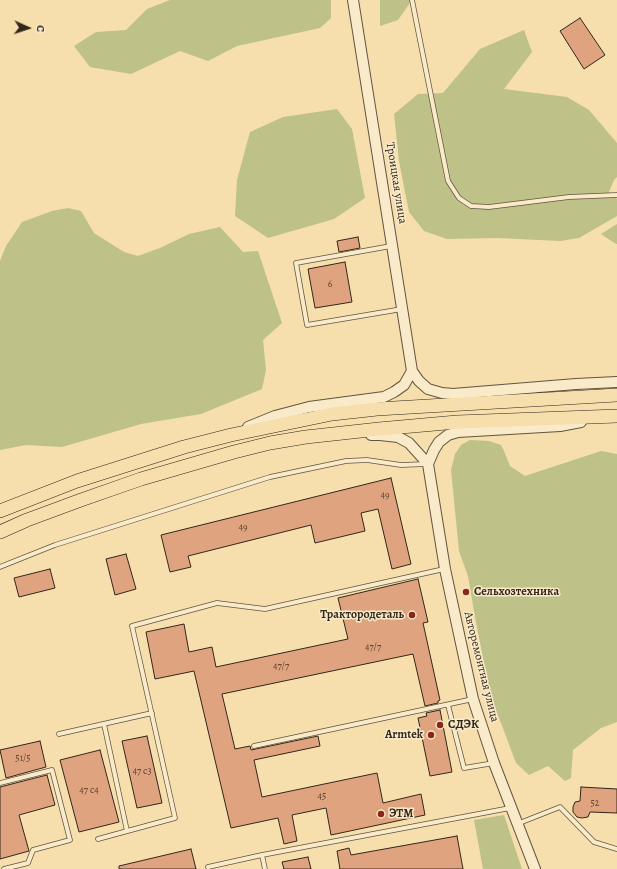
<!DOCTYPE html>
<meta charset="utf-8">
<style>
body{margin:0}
#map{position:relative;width:617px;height:869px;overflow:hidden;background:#f6dead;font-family:Alegreya,serif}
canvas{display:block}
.north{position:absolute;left:8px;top:8px;width:40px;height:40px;-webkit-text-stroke:3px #f9eaca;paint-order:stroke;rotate:93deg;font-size:11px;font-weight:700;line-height:16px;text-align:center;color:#31271a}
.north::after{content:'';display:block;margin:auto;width:14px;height:18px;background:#31271a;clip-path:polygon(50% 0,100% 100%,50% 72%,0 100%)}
</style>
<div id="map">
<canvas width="617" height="869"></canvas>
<div class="north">С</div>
</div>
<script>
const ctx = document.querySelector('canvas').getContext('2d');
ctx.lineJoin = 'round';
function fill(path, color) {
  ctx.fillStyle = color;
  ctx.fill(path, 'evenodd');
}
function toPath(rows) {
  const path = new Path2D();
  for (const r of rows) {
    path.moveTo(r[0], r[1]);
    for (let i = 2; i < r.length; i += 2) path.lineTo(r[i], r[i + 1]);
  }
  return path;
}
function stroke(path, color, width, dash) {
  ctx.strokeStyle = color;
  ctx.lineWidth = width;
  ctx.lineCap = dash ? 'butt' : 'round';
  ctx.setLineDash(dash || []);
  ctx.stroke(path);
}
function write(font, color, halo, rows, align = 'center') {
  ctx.font = font + ' Alegreya,serif';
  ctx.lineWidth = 3;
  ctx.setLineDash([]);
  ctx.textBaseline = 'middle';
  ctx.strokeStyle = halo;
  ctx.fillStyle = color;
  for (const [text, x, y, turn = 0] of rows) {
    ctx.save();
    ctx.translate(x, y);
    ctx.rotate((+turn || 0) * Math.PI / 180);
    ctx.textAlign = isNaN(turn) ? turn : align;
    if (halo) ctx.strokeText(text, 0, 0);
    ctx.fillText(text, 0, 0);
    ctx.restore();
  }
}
const green = toPath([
 [170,0,331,0,331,18,320,28,237,46,208,61,180,51,131,74,90,67,74,46,96,32,126,30,147,9],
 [380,0,412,0,398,20,380,26],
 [524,30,532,52,504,89,567,97,589,110,617,143,617,177,614,180,609,192,617,199,617,216,579,238,560,241,498,238,447,239,424,231,409,212,399,161,394,114,418,94,443,93,480,49],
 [337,109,352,129,365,198,334,219,268,238,235,216,237,180,250,132,283,117],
 [68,208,81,211,94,233,124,252,138,256,160,248,189,234,220,227,243,252,258,251,282,323,263,340,266,370,262,389,201,414,141,424,62,447,26,445,0,450,0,261,6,246,22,222,52,211],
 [617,224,617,244,616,244,601,234],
 [470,440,489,441,501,445,504,451,510,466,525,476,601,451,617,454,617,722,601,728,573,750,571,778,565,781,548,766,529,775,516,763,490,694,475,617,468,576,459,551,451,470,455,454,461,445],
 [504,815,522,869,483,869,474,820]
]);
const building = toPath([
 [580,18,605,55,584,69,560,31,580,18],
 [358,237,360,248,339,252,337,241,358,237],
 [345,262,352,302,315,308,308,269,345,262],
 [391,478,411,564,392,569,378,509,361,513,365,531,315,543,311,525,188,556,191,567,170,572,161,535,391,478],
 [126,554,136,589,115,595,106,559,126,554],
 [50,569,55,588,19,597,14,578,50,569],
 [418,579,428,622,423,623,440,700,438,701,438,703,425,706,413,654,222,694,235,749,250,746,251,750,318,736,320,746,254,760,262,797,377,773,383,803,421,794,425,815,331,835,326,808,292,815,297,841,284,844,278,818,231,828,194,671,155,679,146,632,184,624,189,652,212,647,216,667,348,639,338,598,418,579],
 [440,710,452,772,430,776,418,718,427,716,426,713,440,710],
 [147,736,162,803,137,808,122,741,147,736],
 [40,741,46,767,6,778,0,750,40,741],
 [100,750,119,822,79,832,60,760,100,750],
 [47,775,55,805,19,815,29,851,0,859,0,787,47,775],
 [581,787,617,789,617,813,590,812,588,817,582,818,577,817,573,812,573,807,575,802,580,801,581,787],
 [457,836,463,869,340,869,337,851,349,848,351,855,457,836],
 [191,849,196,869,119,869,119,866,191,849],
 [308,857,311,869,284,869,282,862,308,857]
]);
const service = toPath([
 [412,0,448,181,459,198,471,206,489,207,569,197,617,195],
 [391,246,296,263,307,325,402,309],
 [0,567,55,545,270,477,346,461,367,460,401,465,426,464],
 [448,705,464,768,494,763],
 [104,724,127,831],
 [59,734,152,713],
 [254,746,473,699],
 [0,783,52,770,70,840,33,850,28,863,4,869],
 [517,824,560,807,594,842,617,849],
 [98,839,175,818,132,626,217,603,265,609,444,569],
 [262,855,265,869],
 [208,867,262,855,510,808]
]);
const tertiary = toPath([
 [353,0,412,371,419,381,428,389,442,393,453,394,576,384,617,382],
 [248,427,275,416,309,407,384,397,394,392,404,385,412,371],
 [371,435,380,435,398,437,409,443,428,464],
 [428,464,445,569,473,699,494,763,535,869],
 [428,464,434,450,439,442,448,435,458,432,560,426,581,422]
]);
const trunk = toPath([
 [0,511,77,481,184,447,231,435,332,414,377,409,617,395],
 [0,532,27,520,81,500,141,479,234,452,270,443,306,437,379,429,457,422,617,416]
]);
const markers = [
 [466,592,4,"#8f2418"],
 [412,615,4,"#8f2418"],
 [440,725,4,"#8f2418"],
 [431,735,4,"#8f2418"],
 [381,814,4,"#8f2418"]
];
const numberNames = [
 ["6",330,285],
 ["49",385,496],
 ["49",243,528],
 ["47/7",373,648],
 ["47/7",281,667],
 ["51/5",23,759],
 ["47 с3",142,772],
 ["47 с4",89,791],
 ["45",322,797],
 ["52",595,804]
];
const streetNames = [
 ["Троицкая улица",396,183,81],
 ["Авторемонтная улица",481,667,76]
];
const poiNames = [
 ["Сельхозтехника",474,592],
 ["Трактородеталь",404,615,"right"],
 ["СДЭК",448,725],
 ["Armtek",423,735,"right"],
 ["ЭТМ",389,814]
];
fill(green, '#bec188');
fill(building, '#e0a37f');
stroke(building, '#31271a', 1);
stroke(service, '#62553f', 5.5);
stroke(tertiary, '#62553f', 12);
stroke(trunk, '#31271a', 14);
stroke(service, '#f9eaca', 4);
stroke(tertiary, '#f9eaca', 10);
stroke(trunk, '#f6dead', 13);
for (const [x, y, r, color] of markers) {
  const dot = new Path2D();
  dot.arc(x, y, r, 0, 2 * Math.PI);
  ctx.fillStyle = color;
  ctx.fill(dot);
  stroke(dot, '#f9eaca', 1.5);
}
write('10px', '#5d4633', null, numberNames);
write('12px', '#31271a', '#f9eaca', streetNames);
write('bold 12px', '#31271a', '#f9eaca', poiNames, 'left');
</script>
